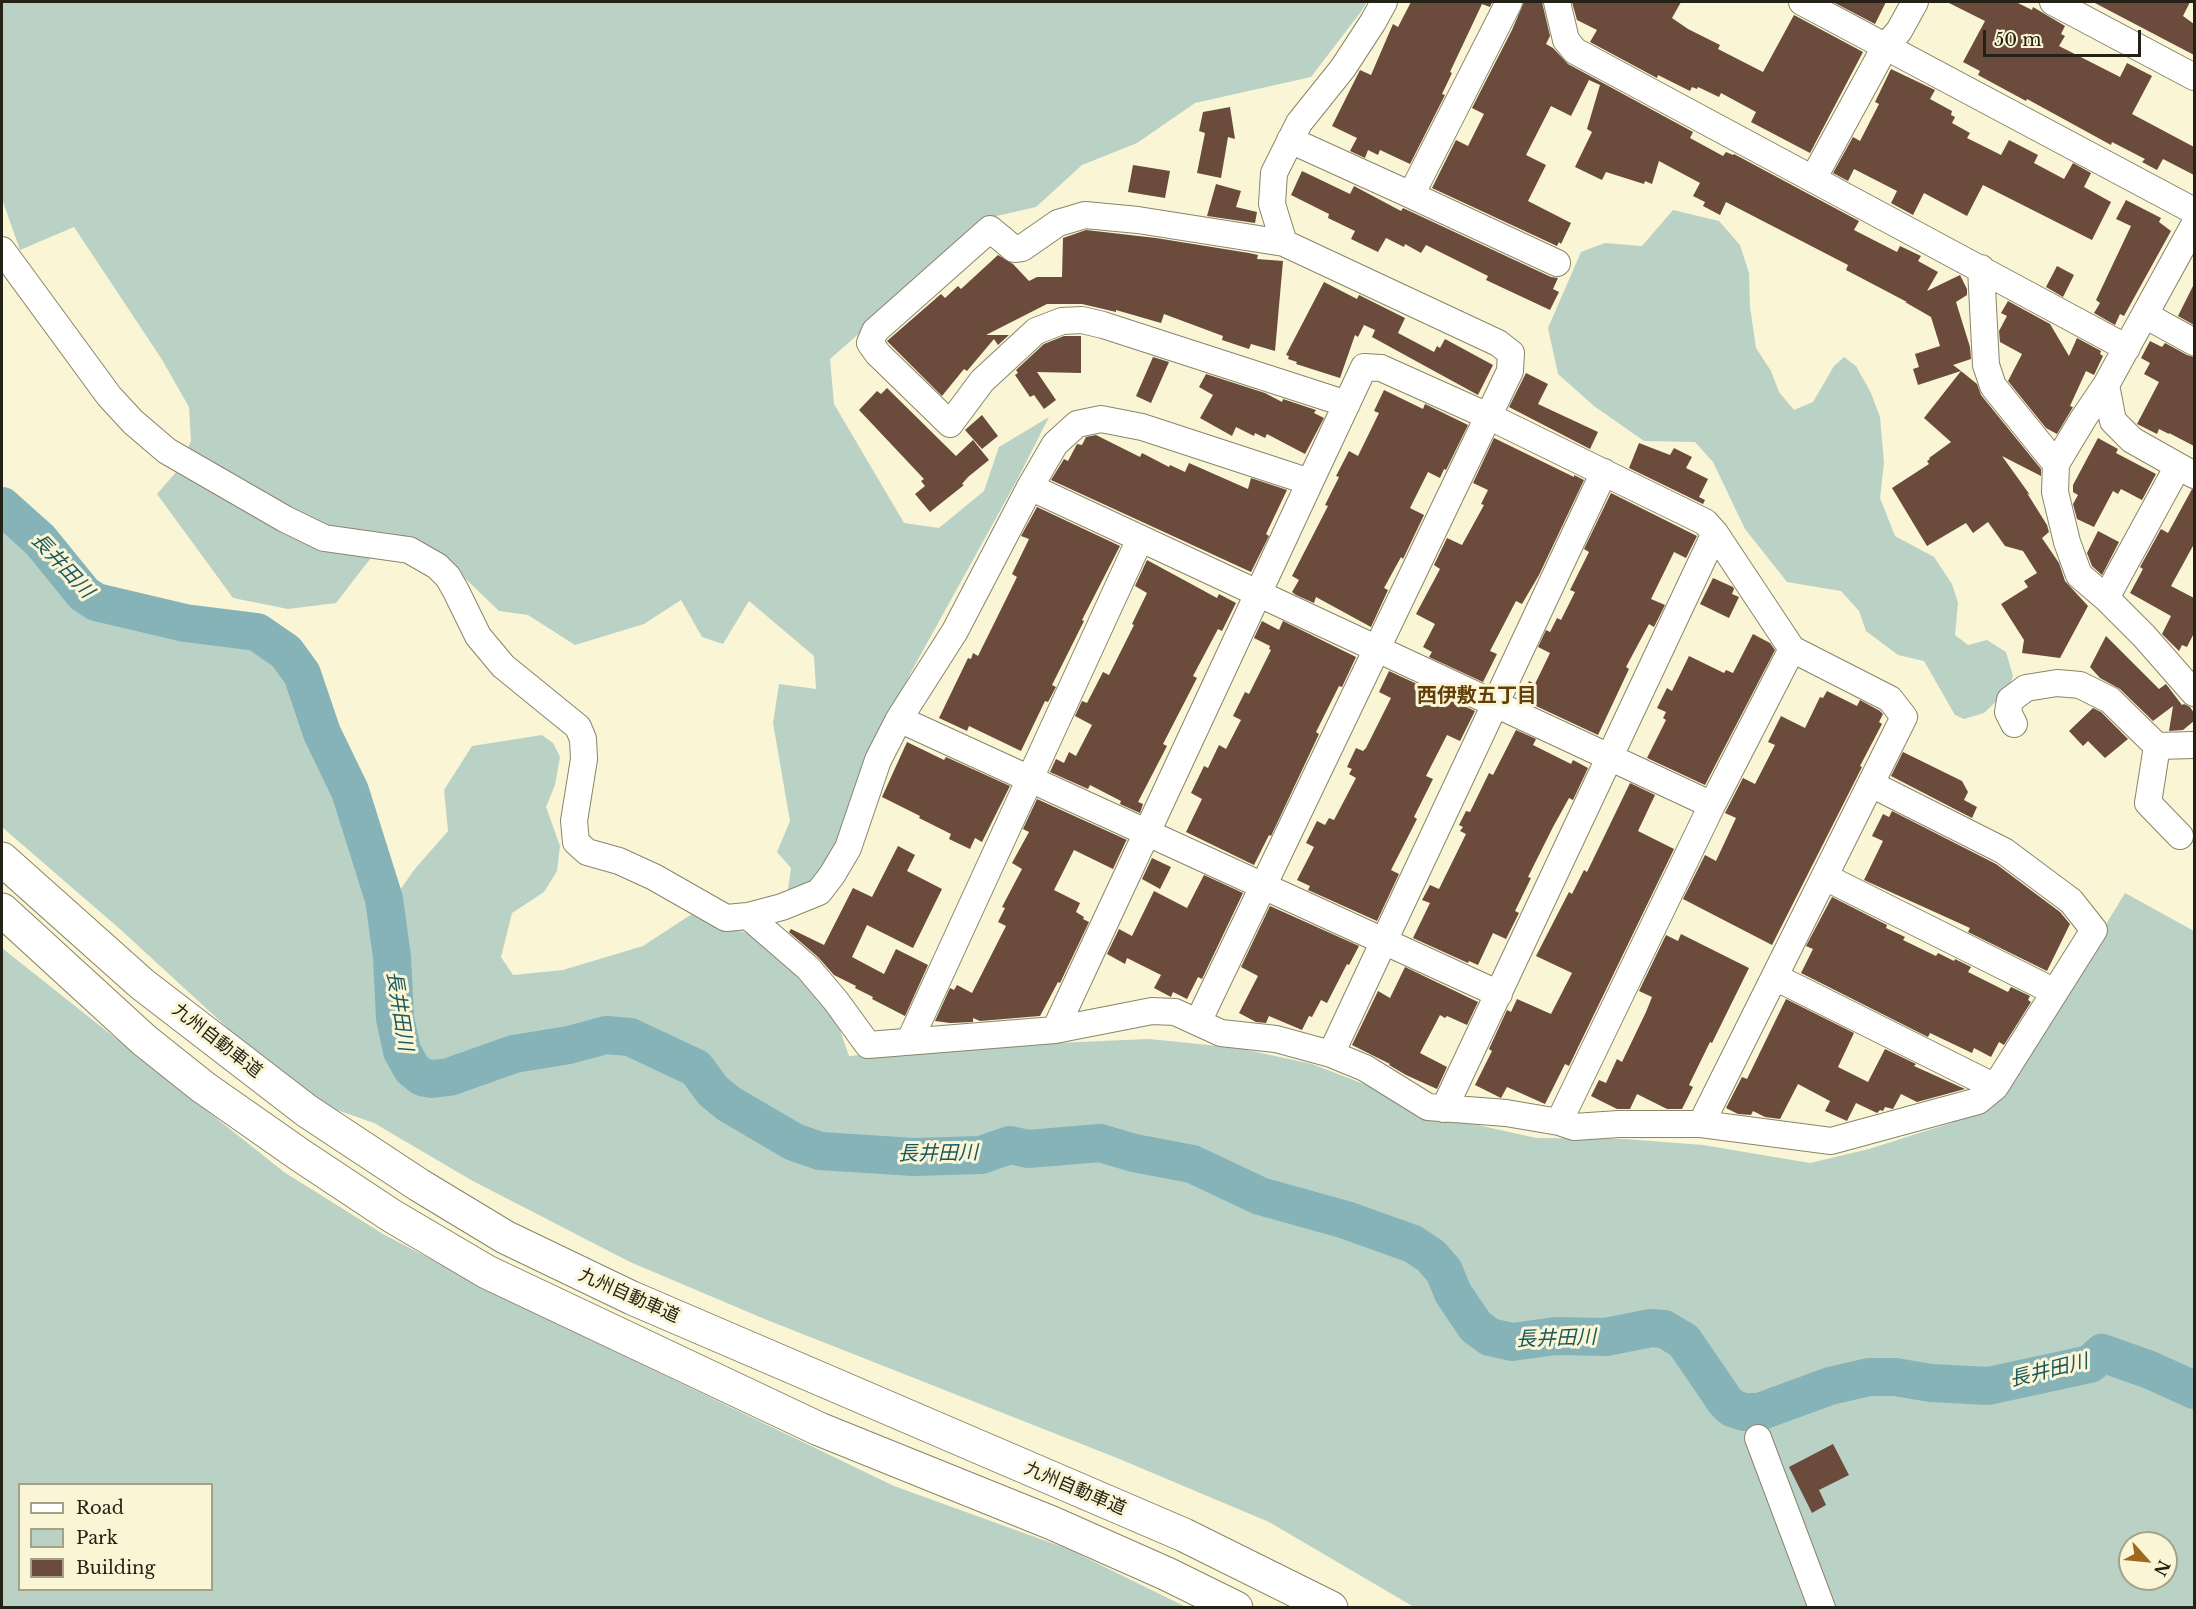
<!DOCTYPE html>
<meta charset="utf-8">
<style>
body{margin:0}
#map{position:relative;width:2196px;height:1609px;overflow:hidden;background:#faf5d5;font-family:"Libre Baskerville",serif}
canvas{display:block}
.frame{position:absolute;inset:0;border:3px solid #242216;pointer-events:none}
.legend{position:absolute;left:18px;top:1483px;width:195px;height:108px;box-sizing:border-box;background:#faf5d5;border:2px solid #a4a189;margin:0;padding:8px 10px;list-style:none;font-size:18px;color:#242216}
.legend li{display:flex;align-items:center;gap:12px;height:30px}
.legend b{width:30px;border:2px solid #a4a189}
.north{position:absolute;left:2118px;top:1531px;width:60px;height:60px;box-sizing:border-box;background:#faf5d5;border:2px solid #a4a189;border-radius:50%;rotate:117deg;font-size:16px;font-weight:700;line-height:24px;text-align:center;color:#242216}
.north::after{content:'';display:block;margin:auto;width:21px;height:27px;background:#9d6920;clip-path:polygon(50% 0,100% 100%,50% 72%,0 100%)}
.scale{position:absolute;left:1983px;top:30px;width:158px;height:27px;box-sizing:border-box;border:3px solid #242216;border-top:0;padding-left:8px;font-size:18px;line-height:21px;white-space:nowrap;color:#242216;-webkit-text-stroke:4px #faf5d5;paint-order:stroke}
</style>
<div id="map">
<canvas width="2196" height="1609"></canvas>
<div class="frame"></div>
<ul class="legend">
<li><b style="height:8px;background:#fff"></b>Road</li>
<li><b style="height:16px;background:#bad1c5"></b>Park</li>
<li><b style="height:16px;background:#6a4b3c"></b>Building</li>
</ul>
<div class="north">N</div>
<div class="scale">50 m</div>
</div>
<script>
const ctx = document.querySelector('canvas').getContext('2d');
ctx.lineJoin = 'round';
function fill(path, color) {
  ctx.fillStyle = color;
  ctx.fill(path, 'evenodd');
}
function toPath(rows) {
  const path = new Path2D();
  for (const r of rows) {
    path.moveTo(r[0], r[1]);
    for (let i = 2; i < r.length; i += 2) path.lineTo(r[i], r[i + 1]);
  }
  return path;
}
function stroke(path, color, width, dash) {
  ctx.strokeStyle = color;
  ctx.lineWidth = width;
  ctx.lineCap = dash ? 'butt' : 'round';
  ctx.setLineDash(dash || []);
  ctx.stroke(path);
}
function write(font, color, halo, rows, align = 'center') {
  ctx.font = font + ' "Libre Baskerville","Noto Sans JP",serif';
  ctx.lineWidth = 6;
  ctx.setLineDash([]);
  ctx.textBaseline = 'middle';
  ctx.strokeStyle = halo;
  ctx.fillStyle = color;
  for (const [text, x, y, turn = 0] of rows) {
    ctx.save();
    ctx.translate(x, y);
    ctx.rotate((+turn || 0) * Math.PI / 180);
    ctx.textAlign = isNaN(turn) ? turn : align;
    if (halo) ctx.strokeText(text, 0, 0);
    ctx.fillText(text, 0, 0);
    ctx.restore();
  }
}
const green = toPath([
 [2,2,1367,2,1360,13,1311,77,1195,103,1137,143,1082,165,1036,207,992,217,830,359,834,404,904,523,939,528,984,491,999,447,1049,417,1017,480,910,674,857,791,843,842,811,888,788,889,791,868,777,852,790,821,773,723,779,684,816,689,814,656,749,601,723,644,702,637,681,600,644,624,575,645,528,615,499,611,448,562,403,543,370,559,336,603,288,609,233,598,157,494,178,470,191,441,189,407,161,358,74,227,20,250,2,199],
 [1673,210,1719,221,1740,245,1749,273,1750,307,1756,348,1771,371,1779,392,1794,410,1813,402,1834,366,1844,357,1856,366,1871,393,1880,417,1884,463,1880,498,1895,536,1934,557,1952,584,1958,603,1955,635,1968,645,1987,640,2006,652,2013,676,2008,690,1984,713,1964,719,1955,715,1924,661,1898,655,1866,631,1859,611,1841,591,1787,582,1745,529,1713,462,1695,442,1644,441,1594,406,1558,374,1548,328,1581,252,1605,243,1642,246],
 [2,516,28,538,72,595,97,609,194,631,232,632,274,652,290,673,312,722,338,808,379,920,414,870,448,831,444,790,472,746,542,735,553,743,560,757,555,785,546,807,560,846,557,871,544,892,512,913,501,957,513,975,563,970,643,946,695,912,724,928,754,934,830,1002,849,1056,940,1048,1149,1039,1238,1048,1312,1064,1460,1121,1536,1138,1625,1139,1703,1145,1810,1163,1869,1149,1951,1123,1994,1102,2031,1048,2125,893,2194,931,2194,1607,1414,1607,1269,1522,1117,1458,767,1320,630,1262,471,1180,374,1123,320,1104,233,1033,121,930,2,827],
 [2130,1543,2166,1543,2166,1579,2130,1579],
 [2,948,284,1172,383,1234,508,1300,894,1486,1068,1549,1186,1607,2,1607],
 [20,1484,212,1484,212,1590,20,1590]
]);
const river = toPath([
 [2,506,40,540,84,594,96,602,185,623,257,632,286,652,302,674,322,733,350,791,384,899,392,957,395,1018,402,1051,412,1069,422,1077,432,1079,449,1077,514,1054,569,1045,606,1035,630,1037,696,1068,713,1091,729,1104,794,1142,820,1151,914,1157,981,1155,1010,1145,1028,1149,1100,1143,1134,1153,1192,1164,1260,1196,1346,1220,1413,1244,1431,1256,1444,1271,1453,1293,1463,1308,1476,1327,1490,1337,1512,1342,1556,1336,1606,1337,1651,1328,1664,1329,1684,1341,1725,1401,1732,1408,1744,1412,1759,1412,1830,1386,1869,1377,1895,1377,1931,1383,1988,1386,2090,1364,2102,1353,2150,1370,2194,1390]
]);
const building = toPath([
 [1411,2,1492,2,1490,7,1482,4,1450,72,1452,73,1442,94,1445,95,1410,164,1380,150,1378,155,1368,150,1365,158,1350,151,1357,138,1332,126,1360,70,1371,75,1393,24,1398,27],
 [1524,2,1542,2,1550,36,1546,44,1553,48,1568,64,1693,132,1690,138,1723,156,1726,152,1733,155,1734,154,1859,221,1854,230,1897,252,1900,246,1921,256,1918,261,1938,272,1927,291,1960,275,1967,289,1967,295,1956,302,1970,347,1971,359,1953,365,1961,371,1918,385,1913,369,1919,367,1915,354,1940,346,1931,317,1905,302,1907,302,1846,270,1848,265,1726,202,1720,215,1703,206,1705,202,1693,196,1700,183,1659,161,1652,184,1645,181,1644,184,1606,172,1602,180,1575,167,1592,132,1587,129,1600,85,1589,80,1571,116,1551,106,1526,155,1546,165,1528,201,1571,223,1561,244,1559,242,1557,246,1432,188,1456,140,1468,146,1484,114,1472,108,1512,30],
 [1572,2,1681,2,1672,18,1688,29,1720,45,1718,49,1763,72,1794,15,1863,52,1810,153,1751,122,1756,112,1721,93,1719,97,1698,87,1697,89,1692,87,1690,91,1658,75,1657,78,1590,42,1597,30,1577,20],
 [1833,2,1886,2,1875,24],
 [1947,2,2016,2,2032,10,2033,7,2065,26,2061,34,2065,36,2059,46,2120,77,2127,63,2152,76,2132,114,2194,147,2194,175,2163,159,2157,170,2142,162,2145,159,2112,142,2111,145,2027,99,2026,101,1978,75,1980,71,1963,62,1985,21],
 [2093,2,2190,2,2183,16,2194,24,2194,55],
 [1891,69,1935,90,1930,99,1952,111,1951,115,1955,117,1952,123,1970,133,1967,138,2001,155,2009,140,2038,155,2034,163,2064,179,2073,163,2091,173,2084,187,2111,202,2092,240,1983,185,1967,216,1924,193,1913,215,1891,203,1897,191,1854,169,1848,181,1833,173,1853,137,1860,141,1879,104,1875,102],
 [1230,107,1235,139,1228,137,1221,178,1197,173,1205,133,1199,131,1203,112],
 [1133,165,1170,171,1165,198,1128,192],
 [1302,171,1350,194,1354,186,1401,211,1403,208,1551,277,1558,278,1553,289,1559,292,1550,310,1486,280,1488,276,1426,245,1421,253,1405,244,1404,247,1386,238,1378,252,1351,239,1355,231,1328,218,1329,214,1291,195],
 [1216,184,1241,191,1236,207,1257,212,1255,223,1207,216],
 [2126,200,2161,218,2159,222,2171,231,2124,316,2120,314,2115,325,2094,313,2100,303,2096,300,2131,226,2116,219],
 [1086,230,1156,238,1249,253,1258,255,1257,259,1283,261,1275,351,1251,344,1249,349,1222,340,1223,336,1164,314,1161,323,1116,310,1116,312,1082,304,1047,304,986,335,1009,335,998,345,994,339,967,371,964,369,942,396,887,341,941,294,945,298,958,286,961,289,998,255,1013,264,1029,281,1037,277,1062,277,1063,238],
 [2057,266,2074,275,2063,297,2046,287],
 [1324,282,1357,299,1359,295,1405,318,1398,333,1434,352,1437,346,1440,348,1445,339,1493,365,1478,395,1372,337,1375,330,1364,325,1358,337,1355,335,1340,378,1296,364,1297,362,1288,359,1289,356,1286,355],
 [2194,284,2194,325,2178,316],
 [2008,301,2050,324,2069,356,2077,338,2101,351,2100,354,2103,356,2094,375,2086,371,2070,406,2073,407,2057,434,2046,428,2008,381,2022,354,2000,342,1999,331,2007,316,2001,313],
 [1064,336,1081,336,1081,373,1037,372,1056,400,1044,409,1034,395,1030,397,1015,375,1018,373,1016,370,1044,344],
 [2150,341,2162,347,2165,343,2187,355,2194,357,2194,446,2169,433,2169,434,2159,429,2157,434,2137,424,2159,382,2144,374,2150,363,2141,358],
 [1153,357,1169,362,1151,403,1136,396],
 [1961,371,1977,384,1981,395,2041,469,2041,476,2002,456,2030,495,2027,493,2047,525,2049,532,2042,538,2059,563,2065,581,2088,606,2060,658,2022,653,2024,640,2001,604,2028,587,2024,581,2037,573,2023,551,2005,546,1988,522,1973,533,1966,523,1927,546,1892,488,1929,464,1927,461,1930,459,1929,458,1951,442,1924,418],
 [1526,373,1548,384,1538,404,1598,432,1590,449,1509,407],
 [1206,374,1265,393,1282,402,1283,399,1316,410,1314,413,1324,418,1305,454,1267,434,1265,438,1255,433,1254,436,1236,427,1232,436,1200,418,1213,395,1199,387],
 [887,388,956,456,973,440,989,460,968,477,962,484,964,485,930,512,915,494,925,486,921,481,924,479,859,410,877,391,881,394],
 [1384,390,1423,409,1425,404,1468,425,1446,470,1444,469,1440,478,1428,472,1410,508,1424,515,1403,559,1401,557,1384,588,1388,590,1371,627,1316,597,1314,603,1296,595,1292,592,1299,580,1292,576,1328,506,1325,505,1339,477,1336,476,1349,451,1358,456,1379,413,1374,411],
 [982,415,998,436,982,449,965,430],
 [1096,435,1140,457,1142,453,1169,467,1170,465,1185,472,1189,463,1248,489,1251,478,1287,490,1266,534,1269,536,1251,572,1051,480,1064,459,1068,461,1077,444,1082,445,1086,437],
 [1494,438,1574,477,1574,475,1584,480,1539,575,1522,604,1516,601,1490,651,1497,654,1483,682,1429,657,1432,652,1423,647,1435,624,1416,614,1440,569,1434,565,1447,538,1462,545,1484,505,1481,504,1488,490,1473,483],
 [2098,438,2118,449,2116,453,2156,474,2142,500,2121,489,2118,494,2113,491,2094,527,2077,519,2073,504,2078,495,2073,492,2073,485],
 [1639,443,1670,455,1674,448,1692,457,1686,468,1708,479,1699,497,1705,500,1703,504,1629,468],
 [2192,489,2194,490,2194,544,2171,586,2194,598,2194,633,2187,647,2182,645,2179,651,2162,634,2171,616,2130,593,2143,569,2140,567,2161,529,2168,533],
 [1611,493,1697,536,1686,558,1674,552,1651,599,1665,605,1654,627,1649,624,1626,667,1629,669,1598,735,1521,699,1529,681,1535,684,1550,653,1538,647,1546,630,1550,632,1557,618,1561,620,1575,592,1570,590,1589,552,1584,549],
 [1037,507,1120,546,1082,620,1084,621,1052,685,1056,687,1048,702,1045,701,1021,751,969,726,967,731,939,718,968,658,971,659,973,653,978,656,1017,577,1012,574,1029,539,1021,536],
 [2098,531,2119,542,2102,575,2092,566,2087,553],
 [1147,560,1217,598,1219,594,1236,603,1222,631,1218,629,1193,676,1197,678,1163,744,1167,746,1138,802,1143,804,1140,813,1120,804,1121,801,1090,785,1088,789,1050,772,1056,759,1064,763,1069,752,1076,756,1092,725,1075,716,1082,701,1087,703,1103,672,1109,675,1134,625,1132,624,1147,593,1135,586],
 [1713,578,1733,587,1734,589,1732,594,1739,597,1729,618,1700,604],
 [1262,621,1279,630,1283,621,1356,657,1342,687,1339,686,1316,732,1319,734,1271,836,1269,835,1254,865,1186,832,1202,799,1191,793,1204,766,1208,768,1219,745,1226,749,1241,720,1233,716,1245,692,1249,694,1271,650,1269,649,1270,646,1254,638],
 [1753,634,1770,643,1775,650,1705,785,1647,758,1666,720,1663,718,1666,712,1657,708,1667,688,1672,691,1689,656,1724,673,1726,670,1733,673],
 [2106,636,2159,689,2166,684,2182,705,2184,704,2190,707,2194,713,2194,721,2183,730,2169,731,2173,706,2153,721,2120,689,2100,678,2090,667],
 [1389,671,1475,711,1460,741,1447,735,1426,776,1433,779,1414,817,1417,819,1391,870,1399,874,1377,921,1308,890,1310,886,1297,880,1314,847,1306,843,1317,821,1325,825,1329,818,1334,820,1356,778,1349,774,1352,769,1347,767,1356,748,1363,751,1366,748,1391,698,1379,692],
 [1827,691,1857,706,1860,700,1880,711,1883,714,1879,722,1882,724,1860,766,1862,767,1772,945,1683,899,1705,855,1716,861,1736,818,1725,813,1743,778,1755,784,1775,745,1768,742,1781,716,1805,728,1820,697,1823,698],
 [2093,708,2101,712,2128,739,2105,758,2088,741,2083,746,2069,731],
 [1516,730,1536,739,1533,745,1571,764,1573,760,1588,768,1573,800,1569,798,1553,827,1528,877,1531,878,1515,911,1519,913,1506,939,1493,933,1478,965,1469,961,1468,963,1413,938,1430,903,1422,900,1430,885,1439,889,1466,834,1460,831,1463,827,1459,825,1466,811,1470,812,1489,773,1493,775],
 [907,742,944,760,946,757,1010,786,982,842,975,838,970,849,949,839,951,834,919,818,920,816,882,797],
 [1903,752,1962,781,1968,792,1964,800,1977,807,1972,818,1891,776],
 [1630,783,1655,795,1638,831,1674,849,1569,1066,1565,1064,1545,1104,1507,1087,1501,1098,1475,1085,1492,1051,1489,1049,1507,1010,1511,1012,1517,999,1551,1014,1572,973,1536,956,1569,892,1572,894,1584,870,1587,872],
 [1037,799,1127,840,1126,841,1113,869,1074,850,1054,890,1080,903,1076,912,1084,917,1083,919,1089,922,1060,983,1058,982,1040,1016,980,1021,973,1018,973,1022,950,1023,935,1021,950,988,954,990,957,985,972,993,1006,926,998,922,1005,908,1002,907,1022,869,1012,863,1029,832,1023,829],
 [1892,811,1996,864,2060,912,2070,924,2047,971,1968,932,1970,928,1864,880,1883,841,1872,836,1883,814,1889,817],
 [898,846,915,855,907,871,942,889,913,948,867,925,852,957,884,974,896,949,928,965,905,1016,872,999,873,997,855,988,856,986,834,975,818,957,789,932,791,929,824,945,853,888,872,897],
 [1152,858,1171,867,1160,889,1142,879],
 [1204,875,1243,893,1202,979,1198,977,1187,999,1173,992,1171,997,1154,988,1161,975,1127,958,1125,964,1107,954,1119,929,1132,936,1154,891,1187,908],
 [1832,897,1887,925,1886,928,1905,937,1903,940,1936,956,1938,953,1954,961,1955,959,1971,967,1968,972,2008,992,2011,987,2030,996,2028,1000,2031,1002,2004,1045,1999,1042,1991,1057,1974,1048,1972,1053,1930,1033,1928,1037,1801,973,1813,949,1806,946],
 [1270,906,1359,946,1349,965,1347,964,1327,1003,1321,1000,1312,1017,1309,1016,1302,1030,1269,1016,1266,1023,1256,1022,1239,1013,1258,976,1241,967],
 [1681,934,1749,968,1712,1043,1710,1042,1689,1085,1693,1087,1682,1109,1667,1109,1637,1094,1630,1109,1617,1109,1591,1096,1599,1080,1606,1083,1617,1059,1622,1062,1646,1012,1652,997,1639,991,1666,935,1678,941],
 [1405,967,1478,1002,1467,1025,1447,1016,1445,1018,1440,1015,1420,1053,1447,1067,1437,1089,1406,1075,1389,1065,1390,1064,1352,1045,1378,991,1390,998],
 [1786,999,1854,1033,1838,1067,1868,1082,1885,1049,1916,1064,1914,1066,1965,1089,1917,1102,1901,1094,1893,1109,1885,1107,1883,1111,1880,1110,1877,1113,1856,1103,1847,1121,1825,1111,1830,1101,1798,1084,1780,1119,1765,1117,1753,1111,1751,1115,1738,1114,1726,1108,1742,1077,1747,1079],
 [1833,1444,1849,1475,1819,1490,1826,1505,1812,1513,1789,1467]
]);
const minor = toPath([
 [1557,2,1566,40,1575,51,2127,348],
 [1802,2,2194,211],
 [2053,2,2194,77],
 [1290,140,1411,195,1509,2],
 [1813,179,1885,47,1899,31,1915,2],
 [1411,195,1557,263],
 [2194,225,2106,385,2083,419,2056,464,2055,492,2067,542,2079,575,2106,598,2144,636,2194,693],
 [1284,243,1272,204,1274,173,1299,123,1343,68,1373,22,1384,2],
 [2,250,109,396,133,422,167,451,285,519,324,538,409,550,437,566,448,577,456,591,478,636,503,666,578,727,583,739,584,759,574,821,576,842,587,852,619,861,654,877,726,918,748,916,782,907,819,892,832,875,848,848,878,760,899,719,955,631,1030,487,1055,444,1077,424,1101,419,1142,427,1310,482,1364,367,1381,368,1488,416,1705,522,1715,533,1792,649,1890,699,1904,717,1701,1124],
 [1981,268,1986,365,1993,386,2056,464],
 [2145,315,2194,342],
 [2106,385,2113,421,2132,440,2194,475],
 [1030,487,1712,805],
 [2106,598,2178,466],
 [899,719,1499,994],
 [2014,724,2008,712,2010,700,2026,688,2057,683,2080,685,2110,700,2157,746,2194,745],
 [2157,746,2148,803,2180,836],
 [1825,877,2055,992],
 [748,916,808,968,836,1001,868,1045,1055,1030,1152,1011,1175,1012,1221,1033,1276,1039,1331,1054,1365,1068,1428,1107,1506,1113,1559,1122,1574,1127,1619,1124,1701,1124,1831,1141,1978,1101,1995,1087,2094,930,2071,901,2004,851,1871,784],
 [1775,977,1995,1087],
 [1198,1022,1510,371,1511,353,1498,343,1284,243,1138,220,1085,215,1058,223,1022,248,1014,249,990,229,875,331,870,343,878,354,950,424,982,381,1036,331,1062,321,1082,320,1103,325,1347,404],
 [1055,1030,1310,482],
 [910,1040,1140,539],
 [1331,1054,1604,472],
 [1444,1109,1715,533],
 [1559,1122,1712,805,1792,649],
 [1758,1438,1822,1608]
]);
const highway = toPath([
 [2,859,142,984,307,1111,419,1185,505,1237,632,1298,1184,1535,1331,1608],
 [2,910,144,1040,203,1087,300,1155,392,1216,487,1272,819,1429,1052,1523,1167,1574,1236,1608]
]);
const streetNames = [
 ["九州自動車道",217,1041,38],
 ["九州自動車道",629,1296,24],
 ["九州自動車道",1075,1489,23]
];
const waterNames = [
 ["長井田川",62,566,47],
 ["長井田川",399,1011,81],
 ["長井田川",938,1154,-1],
 ["長井田川",1556,1339,-2],
 ["長井田川",2049,1371,-14]
];
const neighbourhoodNames = [
 ["西伊敷五丁目",1477,696]
];
fill(green, '#bad1c5');
stroke(river, '#85b3b8', 38);
fill(building, '#6a4b3c');
stroke(minor, '#8a8568', 28);
stroke(highway, '#8a8568', 35);
stroke(minor, '#fff', 26);
stroke(highway, '#fff', 33);
write('18px', '#242216', '#faf5d5', streetNames);
write('italic 20px', '#19585e', '#faf5d5', waterNames);
write('bold 20px', '#623e0a', '#faf5d5', neighbourhoodNames);
</script>
